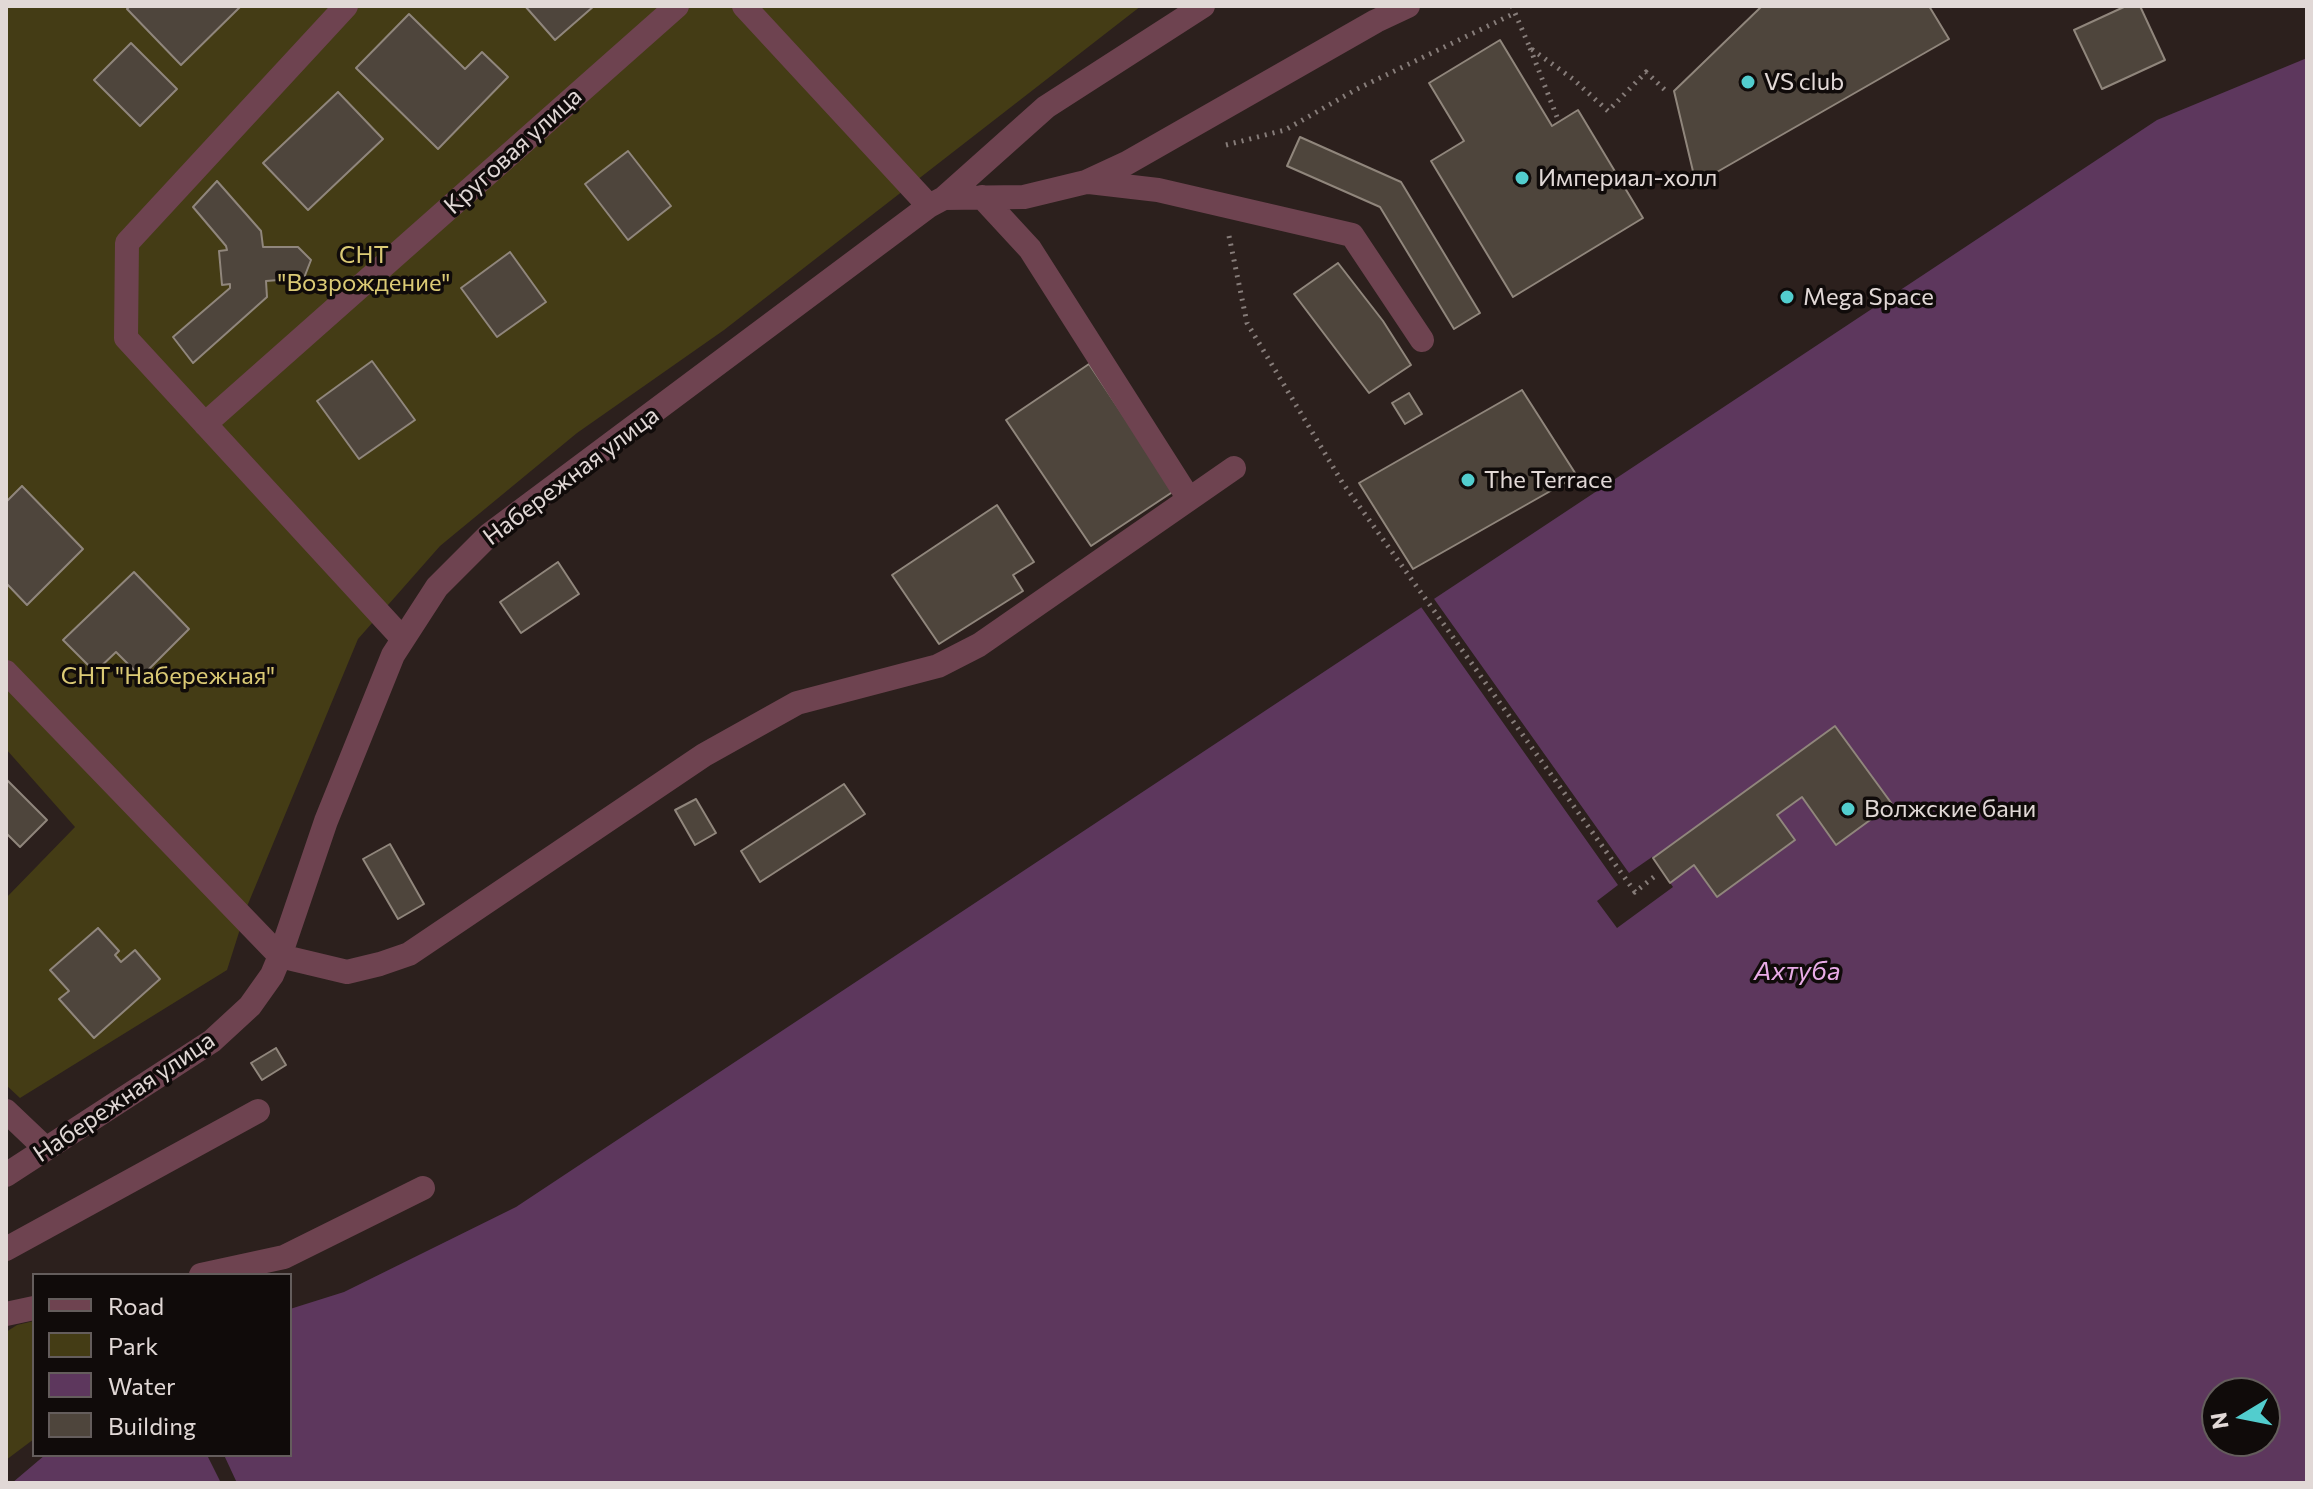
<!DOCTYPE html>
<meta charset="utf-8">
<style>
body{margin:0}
#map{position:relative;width:2313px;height:1489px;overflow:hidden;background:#2c201d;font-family:Commissioner,sans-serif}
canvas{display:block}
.frame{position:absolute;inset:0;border:8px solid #e1d8d6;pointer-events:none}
.legend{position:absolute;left:32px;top:1273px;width:260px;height:184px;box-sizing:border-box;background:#100b0a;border:2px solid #645d5c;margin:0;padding:10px 14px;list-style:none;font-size:24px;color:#e1d8d6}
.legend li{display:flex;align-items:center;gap:16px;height:40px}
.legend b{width:40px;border:2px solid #645d5c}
.north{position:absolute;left:2201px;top:1377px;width:80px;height:80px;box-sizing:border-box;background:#100b0a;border:2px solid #645d5c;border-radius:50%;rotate:260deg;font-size:22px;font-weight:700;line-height:32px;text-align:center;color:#e1d8d6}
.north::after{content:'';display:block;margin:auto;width:28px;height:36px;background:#52cdce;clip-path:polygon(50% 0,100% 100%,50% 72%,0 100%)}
</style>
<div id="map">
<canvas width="2313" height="1489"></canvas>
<div class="frame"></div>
<ul class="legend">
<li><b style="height:10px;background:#6e4350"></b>Road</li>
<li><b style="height:22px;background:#443c15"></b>Park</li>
<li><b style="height:22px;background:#5d375d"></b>Water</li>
<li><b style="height:22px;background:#4e453c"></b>Building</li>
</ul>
<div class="north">N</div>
</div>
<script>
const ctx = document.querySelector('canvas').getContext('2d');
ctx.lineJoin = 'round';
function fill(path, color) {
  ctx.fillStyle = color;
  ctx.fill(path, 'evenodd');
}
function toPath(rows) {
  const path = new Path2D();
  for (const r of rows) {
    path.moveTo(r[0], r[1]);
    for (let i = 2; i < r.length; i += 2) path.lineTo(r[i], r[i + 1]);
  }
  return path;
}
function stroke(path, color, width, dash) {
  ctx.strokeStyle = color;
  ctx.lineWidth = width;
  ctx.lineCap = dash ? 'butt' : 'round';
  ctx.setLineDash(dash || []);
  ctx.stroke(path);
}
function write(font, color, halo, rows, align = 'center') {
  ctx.font = font + ' Commissioner,sans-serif';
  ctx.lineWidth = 7;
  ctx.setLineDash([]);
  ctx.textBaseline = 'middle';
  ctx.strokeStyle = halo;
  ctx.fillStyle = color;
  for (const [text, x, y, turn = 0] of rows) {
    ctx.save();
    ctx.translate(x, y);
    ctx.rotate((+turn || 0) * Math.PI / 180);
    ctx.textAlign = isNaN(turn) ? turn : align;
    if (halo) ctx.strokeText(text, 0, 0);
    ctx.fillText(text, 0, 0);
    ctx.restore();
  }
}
const green = toPath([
 [6,6,1141,6,724,330,577,433,440,546,358,639,248,904,227,970,20,1098,6,1085,6,898,75,827,6,749],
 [34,1321,34,1439,6,1460,6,1332,17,1325]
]);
const water = toPath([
 [2307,58,2307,1483,12,1483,45,1455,290,1455,290,1309,344,1292,516,1207,2157,120],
 [2217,1393,2265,1393,2265,1441,2217,1441]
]);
const pier = toPath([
 [1432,596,1629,873,1652,857,1673,887,1617,928,1597,901,1618,885,1419,604],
 [207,1455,224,1455,237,1483,221,1483]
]);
const building = toPath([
 [130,6,241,6,181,65,127,9,130,6],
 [525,6,594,6,555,40,525,6],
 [1762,6,1929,6,1949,39,1696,184,1674,91,1762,6],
 [2126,6,2140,6,2165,60,2102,89,2074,30,2126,6],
 [409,14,465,69,482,52,508,77,438,149,356,68,409,14],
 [1500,40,1552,126,1578,110,1643,218,1513,297,1431,161,1464,141,1429,83,1500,40],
 [131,43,177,89,140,126,94,80,131,43],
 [338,92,383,139,308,210,263,163,338,92],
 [1300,137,1401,182,1480,313,1454,329,1380,207,1287,166,1300,137],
 [628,151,671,206,628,240,585,184,628,151],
 [217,181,261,231,263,247,298,247,311,260,304,278,266,281,267,297,193,363,173,337,230,288,230,284,222,285,219,251,227,250,226,246,193,207,217,181],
 [510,252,546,302,497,337,461,288,510,252],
 [1338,263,1383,321,1411,365,1369,393,1294,294,1338,263],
 [372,361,415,420,359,459,317,401,372,361],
 [1089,364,1174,491,1091,546,1006,420,1089,364],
 [1522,390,1577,476,1413,569,1359,483,1522,390],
 [1409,393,1422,414,1405,424,1392,403,1409,393],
 [22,486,83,549,27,605,6,583,6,502,22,486],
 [997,505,1034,562,1013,575,1023,591,939,644,892,575,997,505],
 [558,562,579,594,521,633,500,602,558,562],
 [134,572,189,629,141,677,116,652,95,672,63,640,134,572],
 [1835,726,1892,804,1836,845,1802,797,1777,815,1795,840,1717,897,1694,865,1670,883,1653,858,1835,726],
 [7,780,47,820,20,847,6,833,7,780],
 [844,784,865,814,760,882,741,851,844,784],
 [696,799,716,833,695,845,675,810,696,799],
 [390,844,424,904,398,919,363,859,390,844],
 [98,928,119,951,115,955,121,962,135,950,160,979,94,1038,59,999,69,991,50,970,98,928],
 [276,1048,286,1065,262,1080,251,1063,276,1048]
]);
const path = toPath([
 [1512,6,1530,48,1573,79,1608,111,1646,72,1666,91],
 [1530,48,1557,117],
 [1226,145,1285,130,1357,89,1515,13],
 [1229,236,1247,323,1342,482,1635,892,1655,876]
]);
const minor = toPath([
 [346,6,127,243,126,338,402,638],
 [744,6,929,206],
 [1089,182,1158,190,1352,235,1422,340],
 [982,197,1030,249,1189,499],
 [944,198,1024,197,1086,182,1127,163,1376,21,1408,6],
 [205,424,677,6],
 [6,672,280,956,347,972,380,964,409,954,704,755,797,703,938,666,979,645,1234,468],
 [6,1111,46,1149],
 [6,1175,212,1041,250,1006,272,975,280,956,326,821,393,655,437,587,490,534,929,206,944,198,1046,107,1203,6],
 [6,1249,258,1111],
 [201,1275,284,1257,423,1188],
 [6,1314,34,1308]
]);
const markers = [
 [1748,82,8,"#52cdce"],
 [1522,178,8,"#52cdce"],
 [1787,297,8,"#52cdce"],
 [1468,480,8,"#52cdce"],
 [1848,809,8,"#52cdce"]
];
const poiNames = [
 ["VS club",1764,82],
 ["Империал-холл",1538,178],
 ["Mega Space",1803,297],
 ["The Terrace",1484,480],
 ["Волжские бани",1864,809]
];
const streetNames = [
 ["Круговая улица",513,151,-42],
 ["Набережная улица",571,476,-37],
 ["Набережная улица",124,1097,-34]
];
const parkNames = [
 ["СНТ",364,255],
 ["\"Возрождение\"",364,283],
 ["СНТ \"Набережная\"",168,676]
];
const waterNames = [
 ["Ахтуба",1797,971]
];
fill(green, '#443c15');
fill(water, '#5d375d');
fill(pier, '#2c201d');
fill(building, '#4e453c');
stroke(building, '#90867c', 2);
stroke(path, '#867c79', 5, [2, 6]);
stroke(minor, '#6e4350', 24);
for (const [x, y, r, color] of markers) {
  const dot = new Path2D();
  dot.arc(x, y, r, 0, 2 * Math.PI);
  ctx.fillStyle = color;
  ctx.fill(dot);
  stroke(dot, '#100b0a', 3);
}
write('24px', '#e1d8d6', '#100b0a', poiNames, 'left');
write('24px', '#e1d8d6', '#100b0a', streetNames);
write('24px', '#dbca75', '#100b0a', parkNames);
write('italic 26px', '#e9abe7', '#100b0a', waterNames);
</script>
